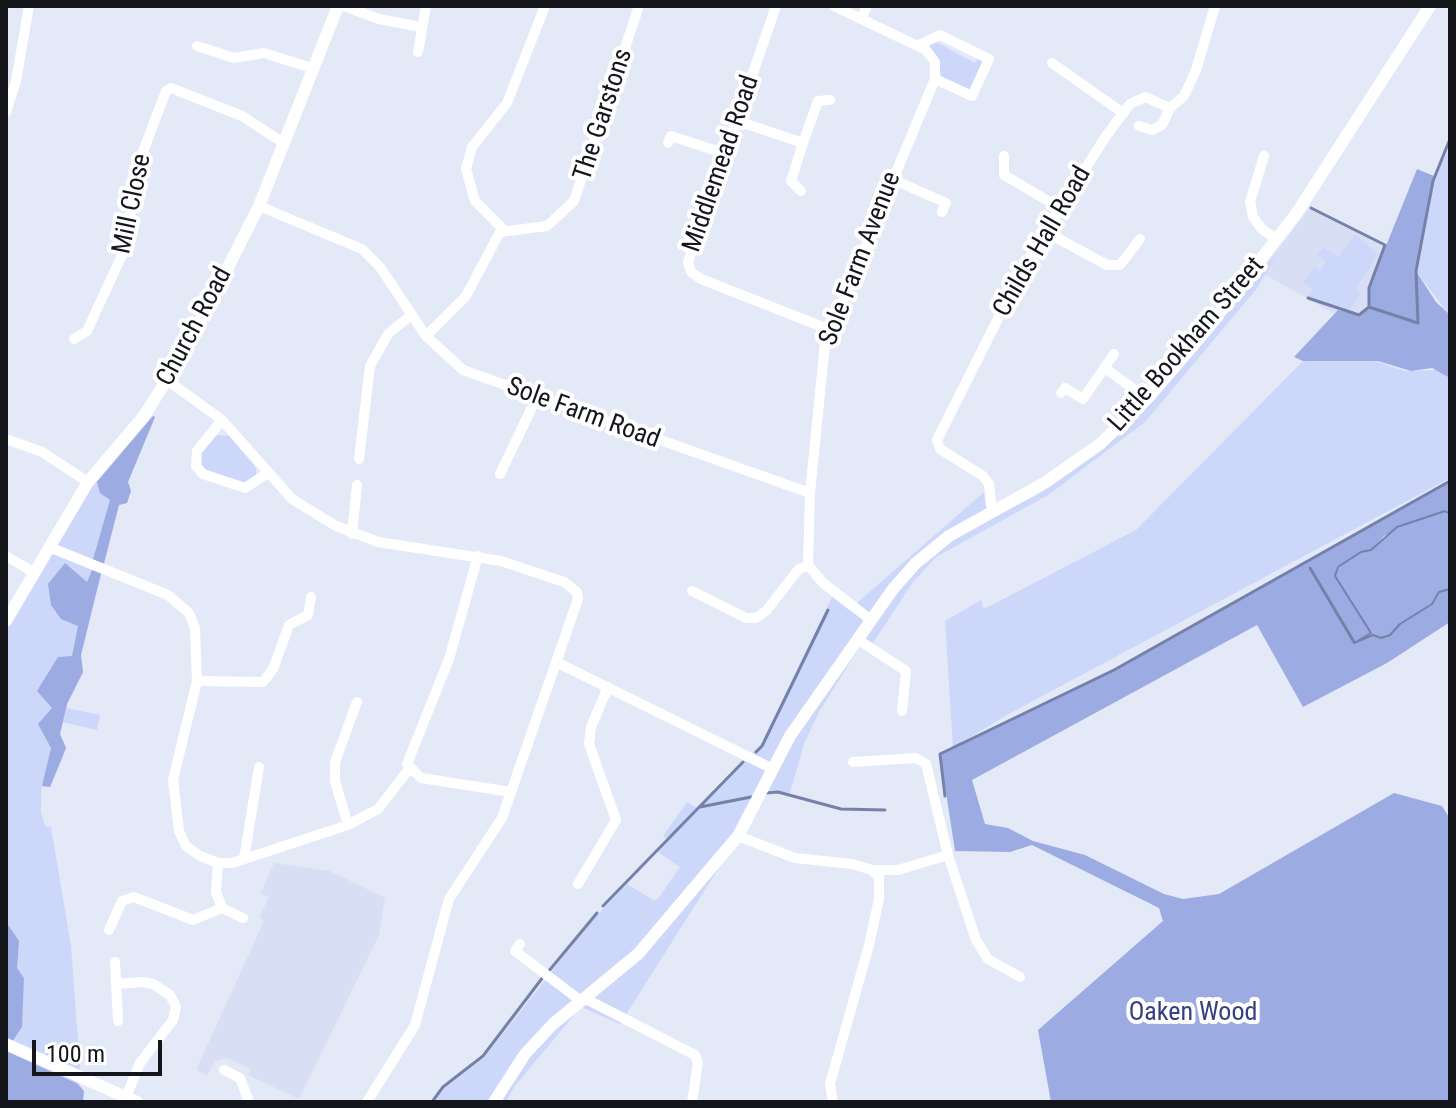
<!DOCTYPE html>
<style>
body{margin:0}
#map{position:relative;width:1456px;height:1108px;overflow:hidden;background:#e4e9f8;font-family:"Roboto Condensed",sans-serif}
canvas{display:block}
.frame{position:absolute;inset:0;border:8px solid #14161b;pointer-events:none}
.scale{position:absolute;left:32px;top:1040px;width:130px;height:36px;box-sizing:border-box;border:4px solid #14161b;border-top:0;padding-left:10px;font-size:24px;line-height:28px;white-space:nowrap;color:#14161b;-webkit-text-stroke:6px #fff;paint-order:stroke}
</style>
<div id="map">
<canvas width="1456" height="1108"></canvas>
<div class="frame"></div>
<div class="scale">100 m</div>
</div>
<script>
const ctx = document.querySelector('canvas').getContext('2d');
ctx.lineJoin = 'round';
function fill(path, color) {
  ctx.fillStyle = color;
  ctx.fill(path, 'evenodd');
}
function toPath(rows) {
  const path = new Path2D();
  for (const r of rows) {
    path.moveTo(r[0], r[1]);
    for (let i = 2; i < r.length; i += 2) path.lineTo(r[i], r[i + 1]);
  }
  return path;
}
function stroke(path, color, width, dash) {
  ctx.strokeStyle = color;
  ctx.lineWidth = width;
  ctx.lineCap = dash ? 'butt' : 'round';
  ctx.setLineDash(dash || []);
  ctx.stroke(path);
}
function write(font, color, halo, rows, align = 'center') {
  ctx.font = font + ' "Roboto Condensed",sans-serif';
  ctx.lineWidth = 8;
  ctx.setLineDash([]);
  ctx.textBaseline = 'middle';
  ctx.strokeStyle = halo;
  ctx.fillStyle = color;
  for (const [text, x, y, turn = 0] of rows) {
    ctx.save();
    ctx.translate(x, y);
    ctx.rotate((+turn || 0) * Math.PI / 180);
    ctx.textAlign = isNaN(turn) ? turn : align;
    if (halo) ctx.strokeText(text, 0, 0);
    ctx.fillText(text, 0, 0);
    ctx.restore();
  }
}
const built = toPath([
 [1309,209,1383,246,1369,288,1369,305,1359,315,1339,310,1335,314,1260,272],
 [274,863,330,871,385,898,379,935,299,1099,248,1075,251,1069,227,1058,215,1061,207,1076,196,1070,264,921,259,918,269,897,261,893]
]);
const green = toPath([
 [936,42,975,63,978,58,983,60,969,91,941,76,938,58,926,46],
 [1450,147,1450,316,1416,271,1433,181],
 [1355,235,1378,254,1356,288,1361,293,1348,312,1318,304,1308,297,1313,289,1303,282,1314,267,1320,271,1326,262,1317,255,1324,247,1338,257],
 [1278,252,1258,287,1145,422,1048,495,936,557,913,582,873,643,865,641,854,656,819,712,804,744,790,793,768,790,620,1024,581,1007,514,1087,506,1102,435,1102,444,1089,484,1058,588,925,627,884,653,900,658,899,680,867,658,852,669,840,663,836,687,802,699,809,762,743,832,597,849,610,984,492,985,505,995,516,1037,495,1082,464,1125,430,1155,398],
 [1372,360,1405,371,1440,370,1450,378,1450,478,1005,716,953,748,945,621,981,600,984,609,1136,530,1303,361],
 [153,416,155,417,128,482,131,491,127,503,119,505,81,655,83,672,67,704,67,708,100,715,97,730,63,722,60,734,66,748,63,757,50,787,42,786,41,791,41,812,45,826,51,827,71,946,80,1067,78,1084,84,1091,83,1102,6,1102,6,631,86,493],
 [217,435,229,436,256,468,256,476,244,483,203,469,200,454]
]);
const forest = toPath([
 [1417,169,1434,176,1416,271,1436,302,1450,315,1450,378,1432,368,1411,371,1378,361,1303,361,1294,357,1338,310,1359,315,1369,307,1369,288],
 [153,416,155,417,128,482,131,491,127,503,119,505,103,567,92,563,110,500,100,493,97,482],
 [1450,481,1450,514,1445,511,1384,536,1371,550,1361,552,1336,569,1371,633,1356,641,1373,635,1390,635,1400,624,1432,604,1439,592,1450,589,1450,622,1387,663,1303,707,1257,625,972,780,985,824,1008,828,1033,841,1085,855,1164,894,1183,899,1219,894,1394,793,1442,806,1450,819,1450,1102,1051,1102,1038,1030,1163,921,1159,908,1032,845,1010,852,955,851,940,754,1114,670],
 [65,563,87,582,92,570,101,573,81,655,83,672,67,704,60,734,66,748,50,787,42,786,51,748,38,724,52,708,37,691,58,657,72,656,78,626,61,619,51,605,48,584],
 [6,922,19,941,17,968,24,978,22,1027,12,1042,6,1039],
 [6,1051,78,1084,84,1091,83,1102,6,1102]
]);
const water = toPath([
 [1445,511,1450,514,1450,589,1439,592,1432,604,1400,624,1390,635,1381,638,1373,635,1354,643,1371,633,1335,576,1338,567,1361,552,1371,550,1397,527,1445,511]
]);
const stream = toPath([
 [1311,208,1385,245,1369,288,1369,307],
 [1308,298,1359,315,1369,307],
 [1369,307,1418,323,1416,271,1433,181,1450,139],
 [1310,568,1354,642],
 [756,752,762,746,828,610],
 [766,793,778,792,841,809,885,810],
 [945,796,940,754,1114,670,1450,481],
 [700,807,751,797],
 [603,906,743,762],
 [548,972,597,913],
 [432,1102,443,1087,483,1056,543,977]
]);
const minor = toPath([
 [344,6,379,19,421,27],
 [776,6,688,262,691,272,701,279,828,329],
 [834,6,926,50,935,62,935,79,825,343,810,493,808,565,823,583,871,620],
 [861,19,867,6],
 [197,46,234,58,264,53,312,68],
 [917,46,940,35,989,59,972,96,935,79],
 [418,52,426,6],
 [1052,63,1123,113],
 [6,112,16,81,29,6],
 [735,120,803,143,791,181,801,191],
 [1139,126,1152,130,1162,125,1170,108],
 [668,143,671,136,723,153],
 [803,143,818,101,830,100],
 [1004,156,1004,175,1060,208],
 [1264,156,1250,202,1253,217,1262,229,1277,240],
 [892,179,946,203,942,212],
 [259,206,362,249,380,267,426,336,463,370,810,493],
 [504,230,475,201,466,169,472,147,507,103,545,6],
 [1046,232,1107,265,1120,265,1140,239],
 [426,336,466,296,500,232,547,226,574,201,639,6],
 [74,339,87,331,129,240,133,178,166,91,171,88,242,116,282,142],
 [1105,368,1147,399],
 [167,380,222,420,292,499,336,526,378,542,501,561,564,582,577,592,578,599,502,818,449,899,415,1025,367,1102],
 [1061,393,1065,388,1083,399,1114,354],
 [222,420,197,451,196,466,203,474,245,488,268,473],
 [6,439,42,452,88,482],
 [359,459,370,366,388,334,411,315],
 [500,474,537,397],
 [992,511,989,484,983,476,940,449,937,440,1027,261,1106,136,1130,104,1145,97,1170,108,1184,96,1196,70,1215,6],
 [352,534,357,485],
 [49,547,168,595,189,613,195,628,197,681,173,780,179,831,186,846,200,856,218,863,232,863,348,825,378,809,409,769],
 [6,556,35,573],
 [478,556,449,659,407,764,421,778,511,792],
 [692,591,746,618,756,618,766,611,798,570,808,565],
 [857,639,906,671,902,711],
 [556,662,773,769],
 [197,681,263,682,273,669,289,625,308,615,311,597],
 [853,762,916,758,926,764,948,855,898,870,872,870],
 [348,825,335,781,335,762,357,702],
 [738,836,795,858,852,864,872,870,879,877,879,899,869,945,830,1084,833,1102],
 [948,855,976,940,988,959,1020,977],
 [244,859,259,767],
 [578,884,616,820,589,744,591,727,608,687],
 [222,908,243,918],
 [109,930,122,901,134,897,193,920,222,908,216,892,218,863],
 [520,944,515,951,581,1001],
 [115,962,118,1021],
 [116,984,143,982,153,984,170,995,176,1007,173,1020,140,1063,126,1097],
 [584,998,695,1055,698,1062,692,1102],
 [224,1070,240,1078,249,1102]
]);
const tertiary = toPath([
 [6,621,88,482,144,416,188,346,259,206,338,6],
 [6,1044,137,1102],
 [494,1102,525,1054,553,1024,638,954,738,836,790,736,893,589,916,563,949,536,1046,482,1100,444,1147,399,1203,334,1296,214,1430,6]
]);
const streetNames = [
 ["The Garstons",604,115,-72],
 ["Middlemead Road",722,164,-71],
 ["Mill Close",133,204,-78],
 ["Childs Hall Road",1043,242,-60],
 ["Sole Farm Avenue",861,259,-69],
 ["Church Road",195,327,-62],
 ["Little Bookham Street",1187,345,-49],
 ["Sole Farm Road",583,414,20]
];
const parkNames = [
 ["Oaken Wood",1193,1013]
];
fill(built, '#d8dff5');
fill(green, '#ccd7fa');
fill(forest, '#9cace3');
fill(water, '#9fafe5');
stroke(water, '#7581a8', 2);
stroke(stream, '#7581a8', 3);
stroke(minor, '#fff', 10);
stroke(tertiary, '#fff', 12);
write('26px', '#14161b', '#fff', streetNames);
write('26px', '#334082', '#fff', parkNames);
</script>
